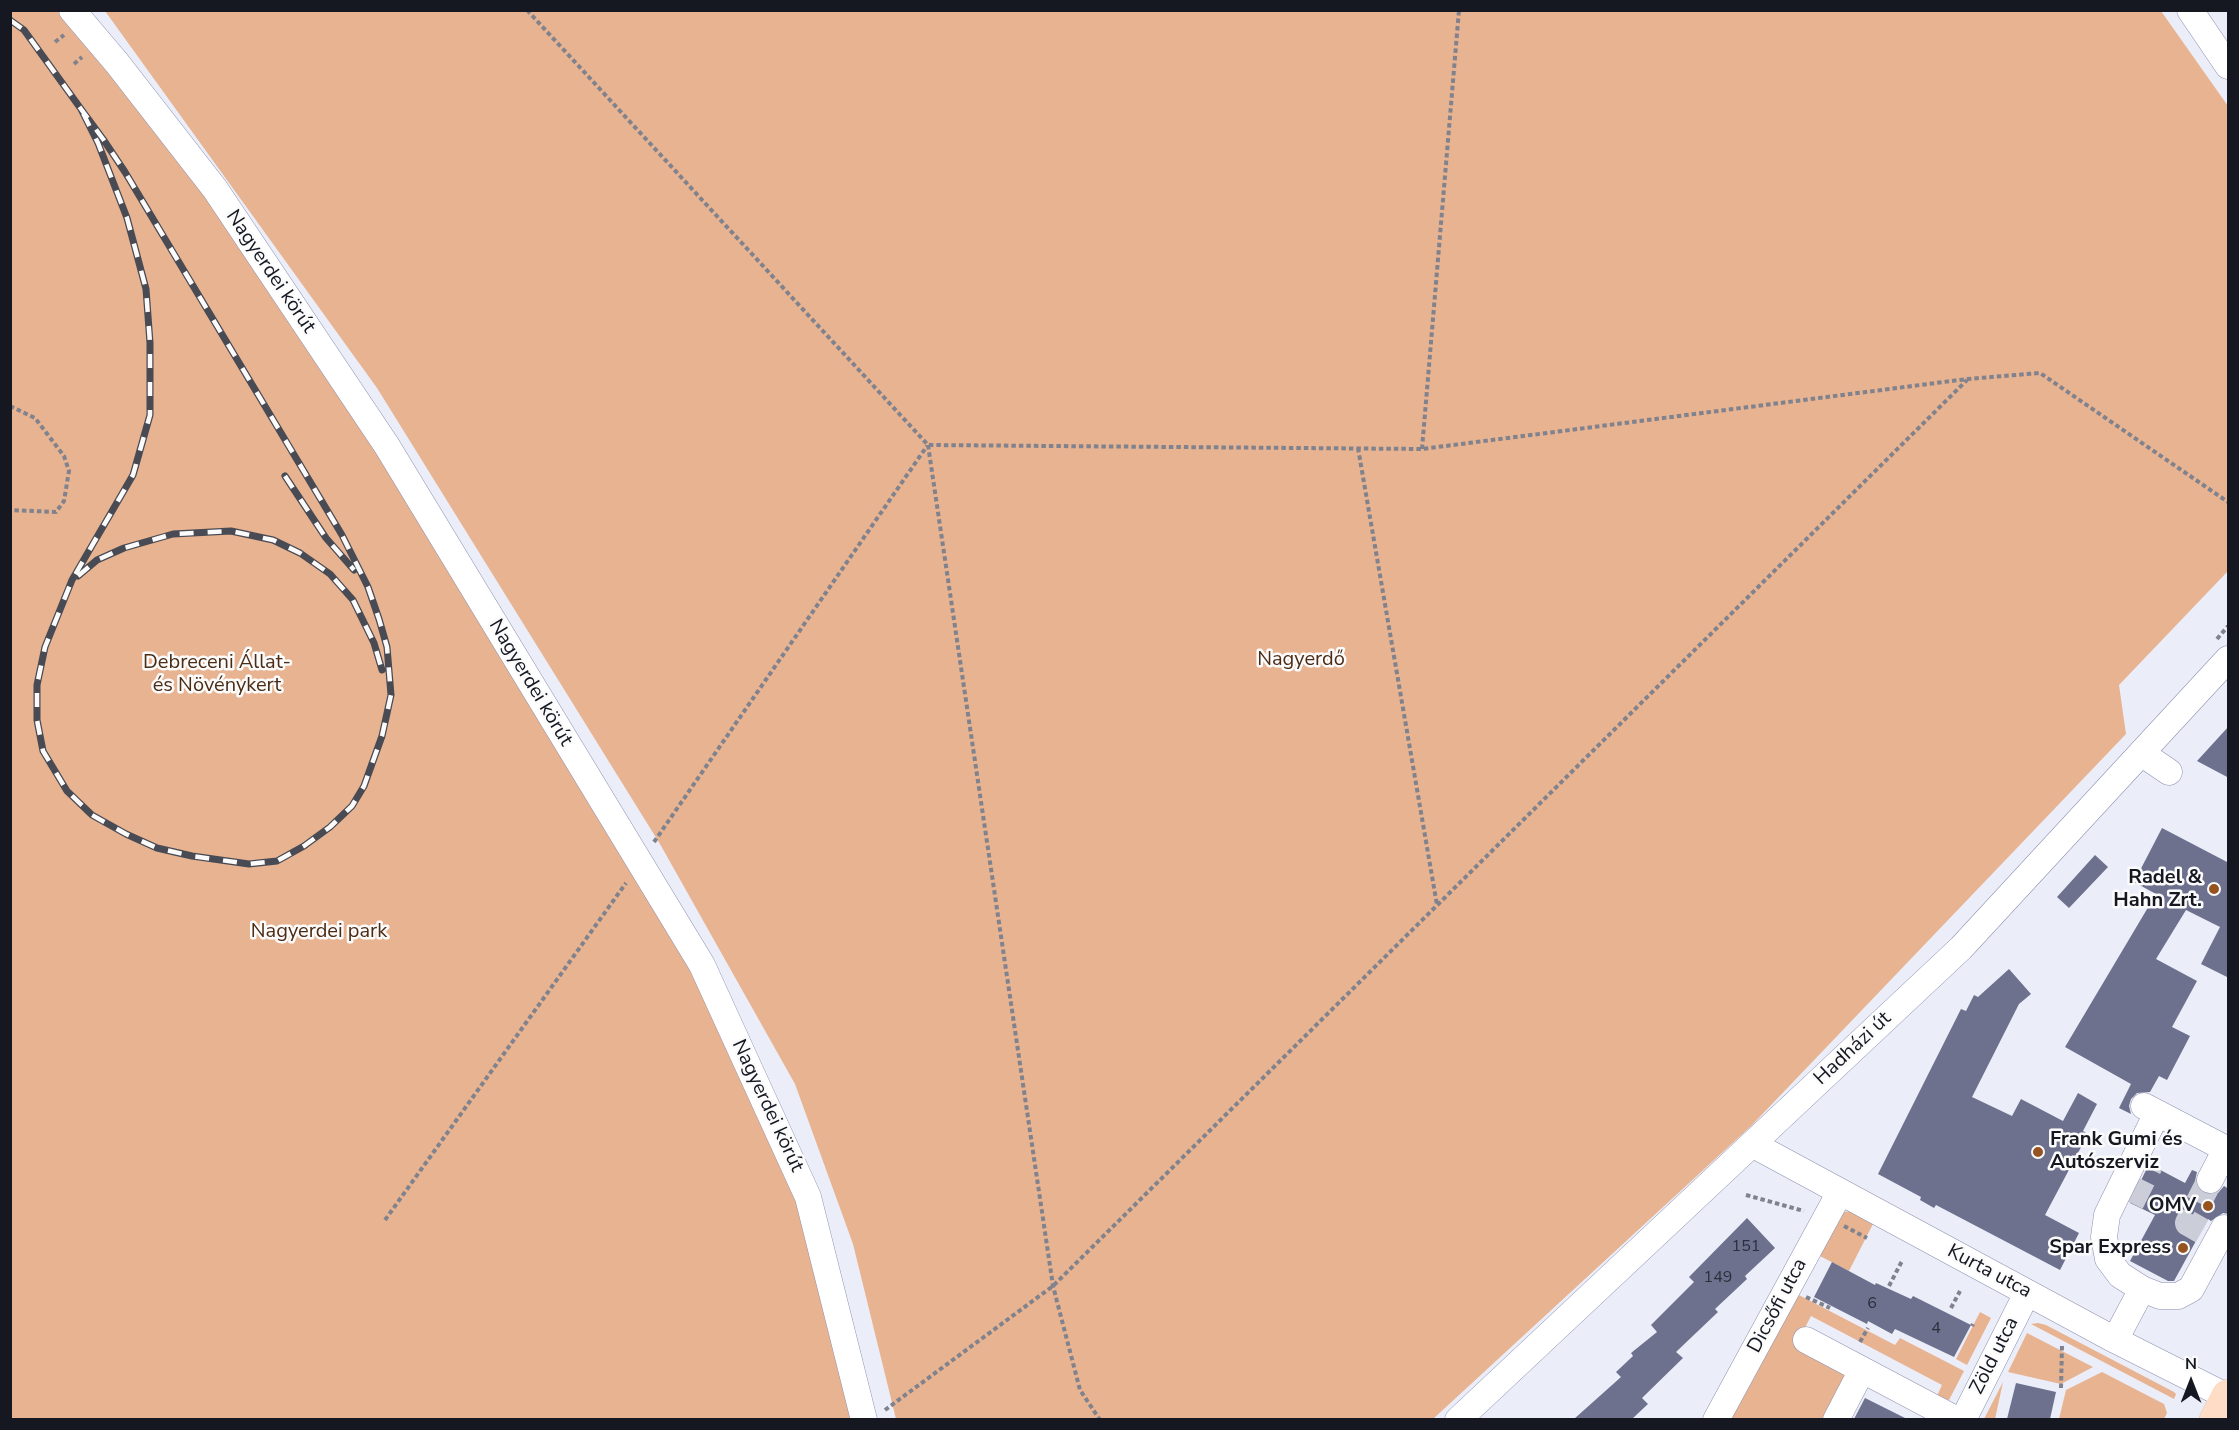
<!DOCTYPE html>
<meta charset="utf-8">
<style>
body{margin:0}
#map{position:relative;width:2239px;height:1430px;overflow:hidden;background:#ebedf9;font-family:"Nunito Sans",sans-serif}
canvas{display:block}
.frame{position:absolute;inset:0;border:12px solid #151721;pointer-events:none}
.north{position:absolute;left:2161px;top:1352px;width:60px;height:60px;-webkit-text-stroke:4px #fbfbfb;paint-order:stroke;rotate:0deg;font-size:16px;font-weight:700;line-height:24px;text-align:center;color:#151721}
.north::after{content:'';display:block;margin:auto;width:21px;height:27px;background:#151721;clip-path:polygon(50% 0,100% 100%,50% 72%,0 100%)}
</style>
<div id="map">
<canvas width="2239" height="1430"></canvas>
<div class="frame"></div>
<div class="north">N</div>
</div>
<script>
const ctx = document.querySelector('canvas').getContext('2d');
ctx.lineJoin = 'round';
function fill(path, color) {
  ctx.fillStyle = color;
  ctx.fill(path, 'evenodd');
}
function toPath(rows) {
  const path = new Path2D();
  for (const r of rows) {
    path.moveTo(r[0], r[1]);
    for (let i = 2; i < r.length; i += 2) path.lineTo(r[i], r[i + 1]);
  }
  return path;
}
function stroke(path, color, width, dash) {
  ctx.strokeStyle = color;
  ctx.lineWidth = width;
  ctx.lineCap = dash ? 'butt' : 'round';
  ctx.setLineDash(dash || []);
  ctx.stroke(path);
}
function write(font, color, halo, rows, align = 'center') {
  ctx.font = font + ' "Nunito Sans",sans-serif';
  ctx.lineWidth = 5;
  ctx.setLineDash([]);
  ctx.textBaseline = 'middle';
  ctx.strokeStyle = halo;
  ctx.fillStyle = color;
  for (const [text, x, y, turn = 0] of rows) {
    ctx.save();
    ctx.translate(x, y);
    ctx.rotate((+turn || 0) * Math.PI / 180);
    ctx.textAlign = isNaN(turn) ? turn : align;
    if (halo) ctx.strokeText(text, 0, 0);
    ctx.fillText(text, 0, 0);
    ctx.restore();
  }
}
const green = toPath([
 [10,11,72,11,215,189,702,965,808,1197,864,1419,11,1419],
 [105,11,2161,11,2228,106,2228,571,2119,685,2126,734,1751,1126,1433,1419,896,1419,853,1244,795,1084,660,844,377,388],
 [1850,1211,1874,1222,1849,1271,1816,1254,1839,1213],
 [1795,1293,1895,1345,1900,1338,1964,1371,1949,1400,1936,1398,1942,1385,1811,1316,1795,1347,1847,1375,1830,1419,1727,1420],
 [1980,1312,1991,1318,1967,1365,1956,1359],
 [2038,1323,2046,1325,2174,1392,2176,1394,2174,1399,2031,1324],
 [2027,1333,2093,1367,2061,1384,2008,1372],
 [2102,1372,2164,1404,2167,1413,2164,1419,2059,1419,2066,1390],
 [2003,1382,1995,1419,1984,1419]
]);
const building = toPath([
 [2229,726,2229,778,2197,761],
 [2162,828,2229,863,2229,978,2201,964,2220,927,2186,910,2156,959,2197,981,2172,1027,2190,1036,2167,1080,2159,1076,2150,1092,2137,1093,2131,1099,2129,1106,2131,1114,2119,1108,2131,1084,2065,1047,2156,894,2134,882],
 [2095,855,2108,867,2069,908,2057,897],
 [2009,969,2031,994,2019,1004,1972,1097,2012,1116,2021,1099,2063,1121,2078,1093,2097,1104,2083,1131,2088,1134,2045,1215,2079,1233,2060,1270,1936,1205,1934,1208,1920,1200,1921,1197,1878,1174,1961,1009,1966,1011,1974,995,1978,997],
 [2149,1164,2185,1183,2192,1170,2197,1172,2195,1181,2204,1194,2218,1193,2224,1186,2229,1189,2229,1214,2223,1213,2211,1221,2208,1219,2174,1281,2168,1281,2130,1261,2155,1215,2130,1203],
 [1747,1218,1775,1248,1745,1276,1747,1279,1715,1309,1718,1312,1676,1352,1683,1358,1642,1398,1648,1404,1632,1419,1574,1419,1621,1377,1616,1372,1633,1356,1631,1353,1657,1332,1651,1325,1694,1282,1689,1277],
 [1832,1262,1875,1285,1876,1283,1911,1299,1913,1296,1971,1325,1954,1357,1895,1329,1892,1334,1868,1321,1867,1324,1814,1297],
 [2016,1383,2056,1392,2050,1419,2007,1419],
 [1865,1398,1907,1419,1854,1419]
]);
const minorTunnel = toPath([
 [2131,1203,2150,1165],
 [2202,1231,2188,1223,2210,1180]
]);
const path = toPath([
 [527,10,928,445,1422,449,1967,379,2040,373,2228,502],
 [55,42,64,35],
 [74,64,82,57],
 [10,406,35,418,64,456,69,471,64,501,56,512,10,510],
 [928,445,1053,1286,1080,1390,1100,1420],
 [1358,448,1437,905],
 [1422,449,1459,10],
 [2217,639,2228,626],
 [654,842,927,446],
 [1746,1195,1804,1211],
 [385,1220,626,883],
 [1844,1226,1867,1238],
 [1889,1286,1902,1261],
 [1806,1297,1830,1308],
 [1951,1308,1960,1291],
 [1972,1326,1973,1324],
 [1860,1342,1868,1328],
 [2061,1388,2062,1345],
 [885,1410,1053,1286,1967,380]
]);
const minor = toPath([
 [72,10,117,63,215,189,387,446,702,965,808,1197,864,1420],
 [2190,10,2228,66],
 [2141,753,2169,772],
 [2144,1106,2228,1150],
 [2157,1113,2107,1215,2104,1237,2108,1259,2120,1275,2142,1289,2160,1296,2178,1296,2191,1289,2224,1228],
 [1752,1144,2115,1340,2228,1397],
 [2210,1180,2226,1149],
 [1806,1340,1957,1420],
 [2115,1340,2142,1289],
 [1458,1420,1961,948,2228,659],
 [1716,1420,1840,1192],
 [1836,1420,1862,1370],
 [1963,1420,2027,1293]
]);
const major = toPath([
 [2216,1420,2228,1396]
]);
const rail = toPath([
 [10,20,24,30,81,109,103,139,125,172,342,535,368,587,379,619,387,647,391,695,382,736,364,786,352,806,330,827,304,846,277,861,249,864,192,856,157,848,126,834,92,815,67,791,43,751,37,720,37,685,45,647,72,580,133,475,150,415,150,343,146,289,127,218,98,143,81,109],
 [285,476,326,538,354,570],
 [78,576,97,560,124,548,173,534,231,531,273,540,300,553,330,574,353,600,374,643,382,670]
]);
const markers = [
 [2214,889,6,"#955320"],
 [2038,1152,6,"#955320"],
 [2208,1206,6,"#955320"],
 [2183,1248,6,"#955320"]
];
const numberNames = [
 ["151",1746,1247],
 ["149",1718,1278],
 ["6",1872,1304],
 ["4",1936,1329]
];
const streetNames = [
 ["Nagyerdei körút",270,272,56],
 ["Nagyerdei körút",530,683,59],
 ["Hadházi út",1853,1049,-43],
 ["Nagyerdei körút",767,1106,65],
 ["Kurta utca",1989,1272,28],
 ["Dicsőfi utca",1778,1306,-62],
 ["Zöld utca",1995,1356,-63]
];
const parkNames = [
 ["Nagyerdő",1301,660],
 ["Debreceni Állat-",217,663],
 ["és Növénykert",217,686],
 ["Nagyerdei park",319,932]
];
const poiNames = [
 ["Radel &",2202,878],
 ["Hahn Zrt.",2202,901],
 ["Frank Gumi és",2050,1140,"left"],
 ["Autószerviz",2050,1163,"left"],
 ["OMV",2196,1206],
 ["Spar Express",2171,1248]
];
fill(green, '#e8b390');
fill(building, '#6d718d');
stroke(minorTunnel, '#cbcdd9', 26, [26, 13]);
stroke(minor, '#8c91ae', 27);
stroke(major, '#ccccce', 34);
stroke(path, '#80828d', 4, [4.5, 3]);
stroke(minor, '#fff', 26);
stroke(major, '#fedcc5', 33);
stroke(rail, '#484a54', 7);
stroke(rail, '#fbfbfb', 4.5, [14]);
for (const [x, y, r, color] of markers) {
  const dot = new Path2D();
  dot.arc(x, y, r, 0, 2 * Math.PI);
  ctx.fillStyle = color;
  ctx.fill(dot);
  stroke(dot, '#fbfbfb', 2);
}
write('16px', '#2b2e3c', null, numberNames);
write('20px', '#151721', '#fbfbfb', streetNames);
write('20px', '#4c2c15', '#fbfbfb', parkNames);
write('bold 20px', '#151721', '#fbfbfb', poiNames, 'right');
</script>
